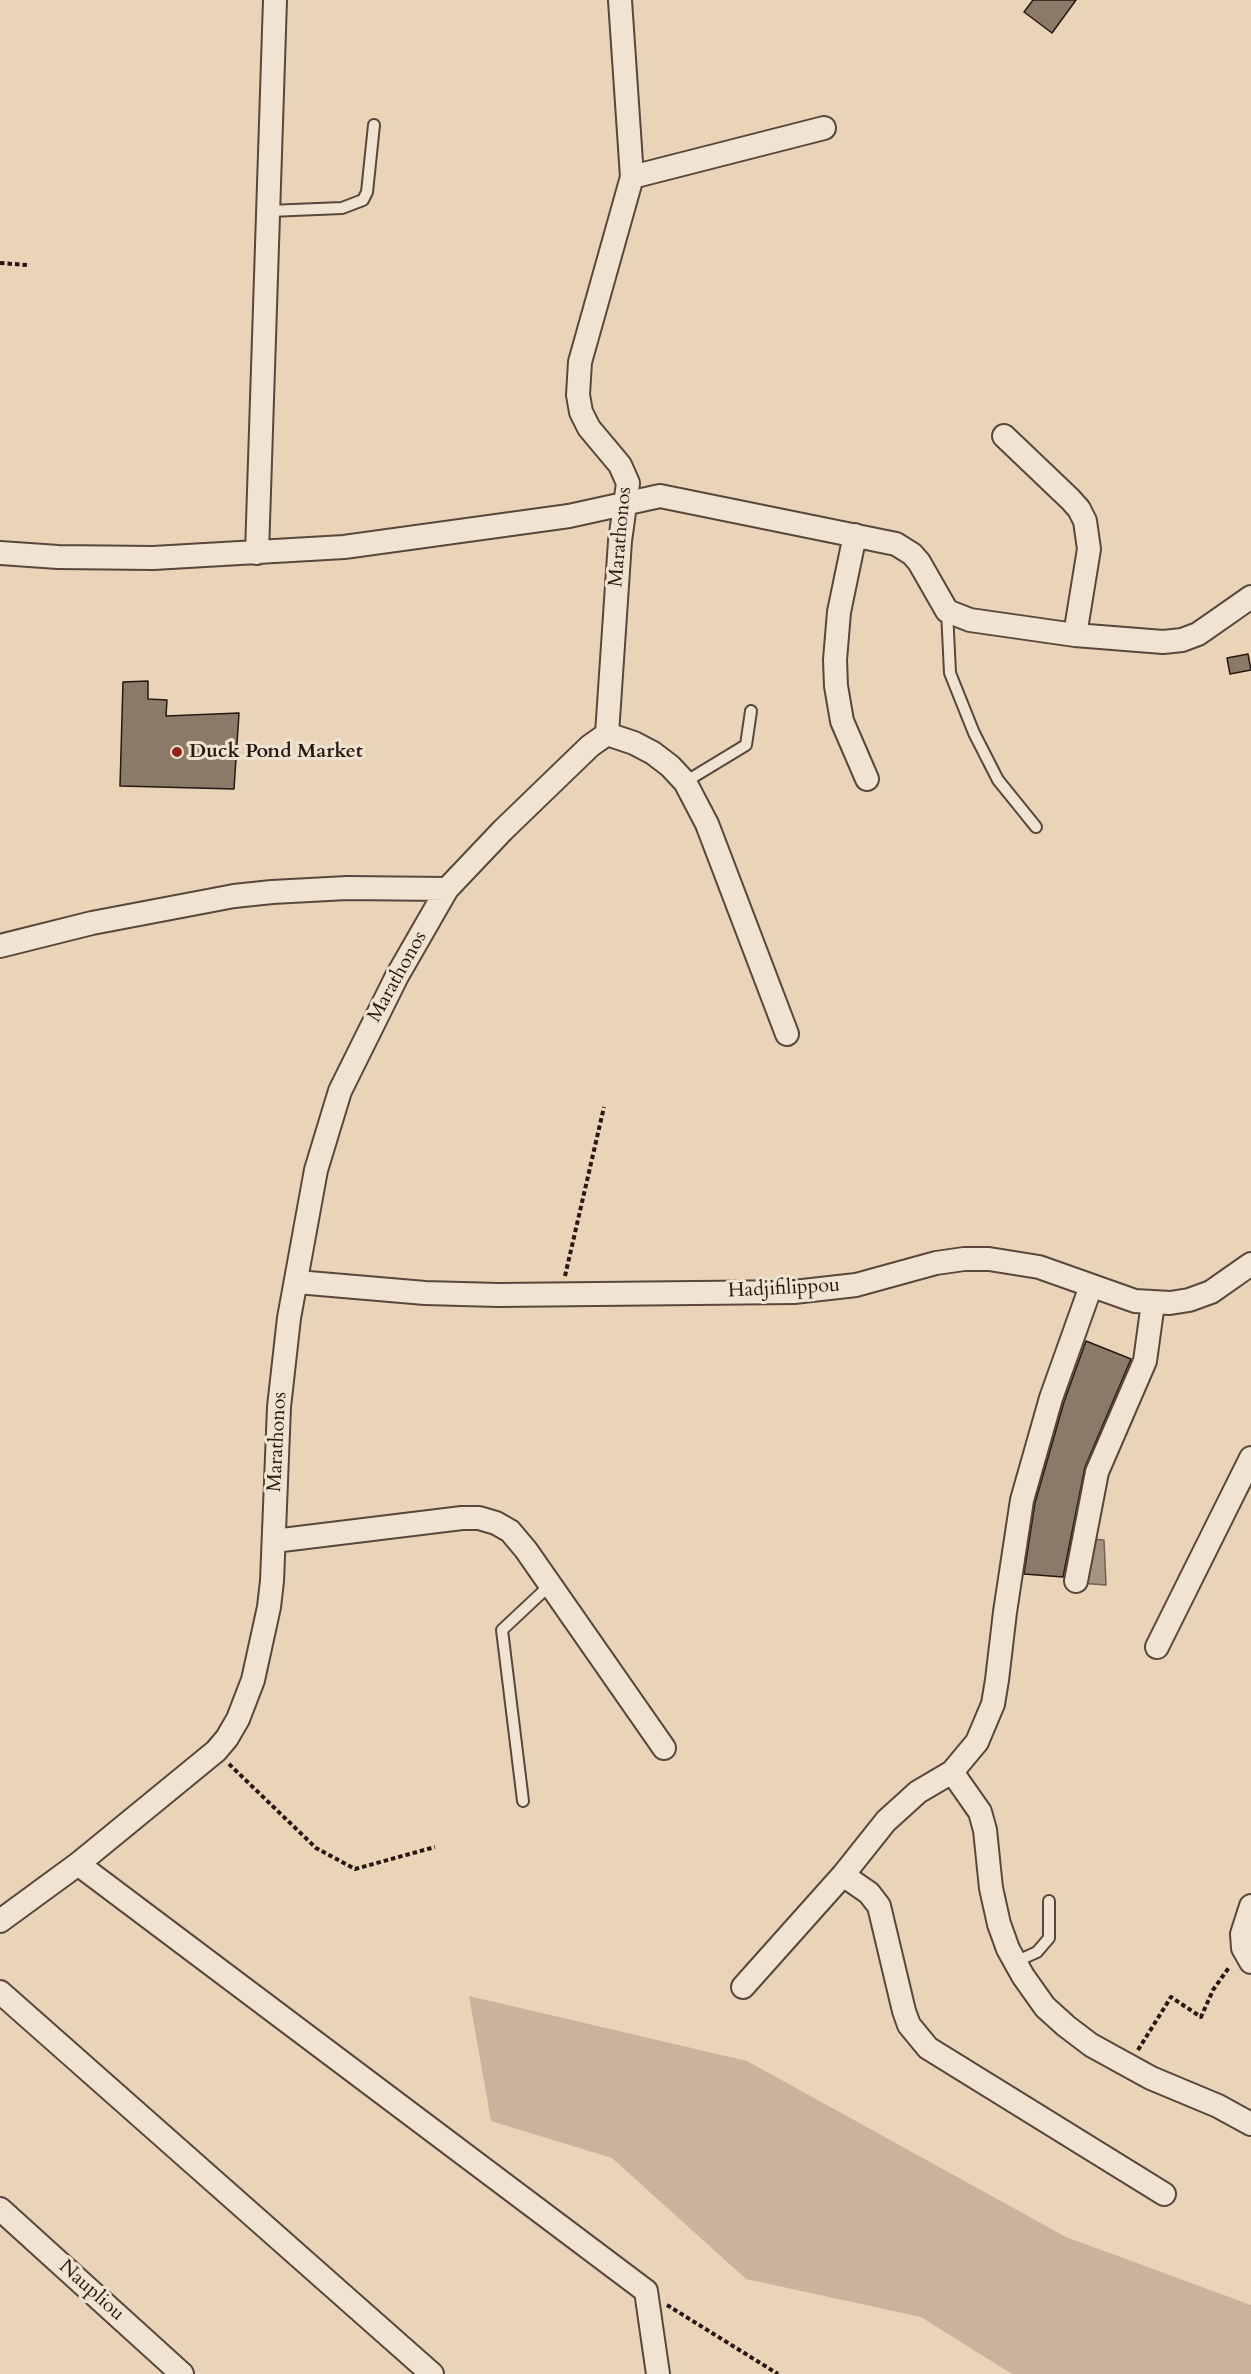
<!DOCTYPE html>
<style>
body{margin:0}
canvas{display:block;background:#e9d4b8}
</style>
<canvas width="1251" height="2374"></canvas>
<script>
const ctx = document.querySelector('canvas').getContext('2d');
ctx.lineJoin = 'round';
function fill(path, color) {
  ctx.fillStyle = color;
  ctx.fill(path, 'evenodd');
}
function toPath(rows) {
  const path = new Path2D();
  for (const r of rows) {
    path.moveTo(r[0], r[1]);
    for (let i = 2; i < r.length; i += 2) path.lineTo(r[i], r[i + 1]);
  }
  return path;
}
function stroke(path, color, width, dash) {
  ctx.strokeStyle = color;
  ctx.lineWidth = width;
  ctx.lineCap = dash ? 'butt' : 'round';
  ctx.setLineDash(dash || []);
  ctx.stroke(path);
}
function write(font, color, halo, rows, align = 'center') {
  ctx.font = font + ' Cardo,serif';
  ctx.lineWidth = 6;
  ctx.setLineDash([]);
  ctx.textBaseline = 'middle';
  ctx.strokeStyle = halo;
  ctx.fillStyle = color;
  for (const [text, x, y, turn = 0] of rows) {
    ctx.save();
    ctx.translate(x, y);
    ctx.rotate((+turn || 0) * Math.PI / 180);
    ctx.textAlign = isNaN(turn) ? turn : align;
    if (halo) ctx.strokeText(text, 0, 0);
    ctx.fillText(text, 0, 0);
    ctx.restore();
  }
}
const green = toPath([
 [469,1996,747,2061,1066,2237,1251,2305,1251,2374,1012,2374,921,2317,746,2279,612,2158,491,2121]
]);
const water = toPath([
 [1091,1539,1104,1540,1106,1585,1080,1583,1091,1539]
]);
const building = toPath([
 [1033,0,1076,0,1052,33,1024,12,1033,0],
 [1248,654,1251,670,1230,674,1227,658,1248,654],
 [148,681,148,699,167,700,166,716,239,713,234,789,120,786,123,682,148,681],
 [1086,1341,1131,1359,1085,1467,1063,1577,1024,1574,1035,1503,1064,1402,1086,1341]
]);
const path = toPath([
 [0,263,27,265],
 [565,1276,604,1107],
 [229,1764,316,1848,355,1869,435,1847],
 [1138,2050,1171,1997,1201,2017,1213,1990,1230,1966],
 [667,2305,778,2374]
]);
const lane = toPath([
 [269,211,342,208,363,200,367,192,374,125],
 [947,611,950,673,974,733,998,780,1036,827],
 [685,782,746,745,751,711],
 [523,1801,502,1630,550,1585],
 [1015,1962,1037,1952,1049,1938,1049,1901]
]);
const street = toPath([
 [632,177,824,128],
 [1004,436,1070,499,1079,509,1085,521,1089,549,1075,635],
 [855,535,839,612,835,660,836,686,842,721,867,779],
 [0,553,58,557,153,558,344,547,569,516,660,496,896,544,912,554,919,562,947,611,970,620,1075,635,1163,642,1182,640,1198,634,1251,597],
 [257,553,275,0],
 [607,734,634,743,653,753,670,766,685,782,707,824,787,1034],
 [0,946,92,923,234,896,272,892,347,888,447,889],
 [297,1282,425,1293,498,1295,794,1292,856,1285,936,1263,964,1259,989,1259,1039,1267,1135,1301,1170,1303,1189,1300,1211,1292,1251,1264],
 [274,1541,462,1518,479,1518,496,1523,510,1531,526,1550,664,1748],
 [1076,1581,1097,1472,1145,1361,1153,1303],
 [1157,1647,1251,1458],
 [952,1772,980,1812,985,1830,991,1888,999,1924,1008,1949,1023,1976,1045,2007,1066,2026,1091,2045,1151,2078,1218,2106,1251,2124],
 [78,1864,646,2291,658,2374],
 [843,1875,869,1893,879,1906,904,2011,909,2025,928,2048,1164,2194],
 [1251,1906,1242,1934,1243,1948,1251,1962],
 [0,1921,78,1864,216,1751,227,1738,238,1719,253,1680,269,1607,272,1581,279,1407,289,1318,316,1170,340,1091,397,976,447,889,503,830,590,746,607,734,620,541,628,483,620,465,589,428,581,412,578,395,580,362,632,177,620,0],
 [743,1987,843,1875,886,1821,918,1792,952,1772,977,1742,993,1704,997,1680,1005,1612,1022,1500,1051,1398,1091,1286],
 [0,1992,432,2374],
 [0,2209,182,2374]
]);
const markers = [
 [177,752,6,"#8f2418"]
];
const streetNames = [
 ["Marathonos",621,537,-85],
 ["Marathonos",398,977,-61],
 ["Hadjifilippou",784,1289,-3],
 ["Marathonos",278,1442,-87],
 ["Naupliou",91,2291,42]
];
const poiNames = [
 ["Duck Pond Market",189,752]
];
fill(green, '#c8b49c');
fill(water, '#a79480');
stroke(water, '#736254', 1.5);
fill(building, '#8b7a68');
stroke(building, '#261812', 1.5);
stroke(lane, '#57473c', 14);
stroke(street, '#57473c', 26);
stroke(path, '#261812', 4, [4.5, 3]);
stroke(lane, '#f1e3d1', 10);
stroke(street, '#f1e3d1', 22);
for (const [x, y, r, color] of markers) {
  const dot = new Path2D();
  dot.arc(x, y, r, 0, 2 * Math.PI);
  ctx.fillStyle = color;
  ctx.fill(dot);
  stroke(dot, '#f1e3d1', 2);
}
write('20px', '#261812', '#f1e3d1', streetNames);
write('bold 20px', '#261812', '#f1e3d1', poiNames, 'left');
</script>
